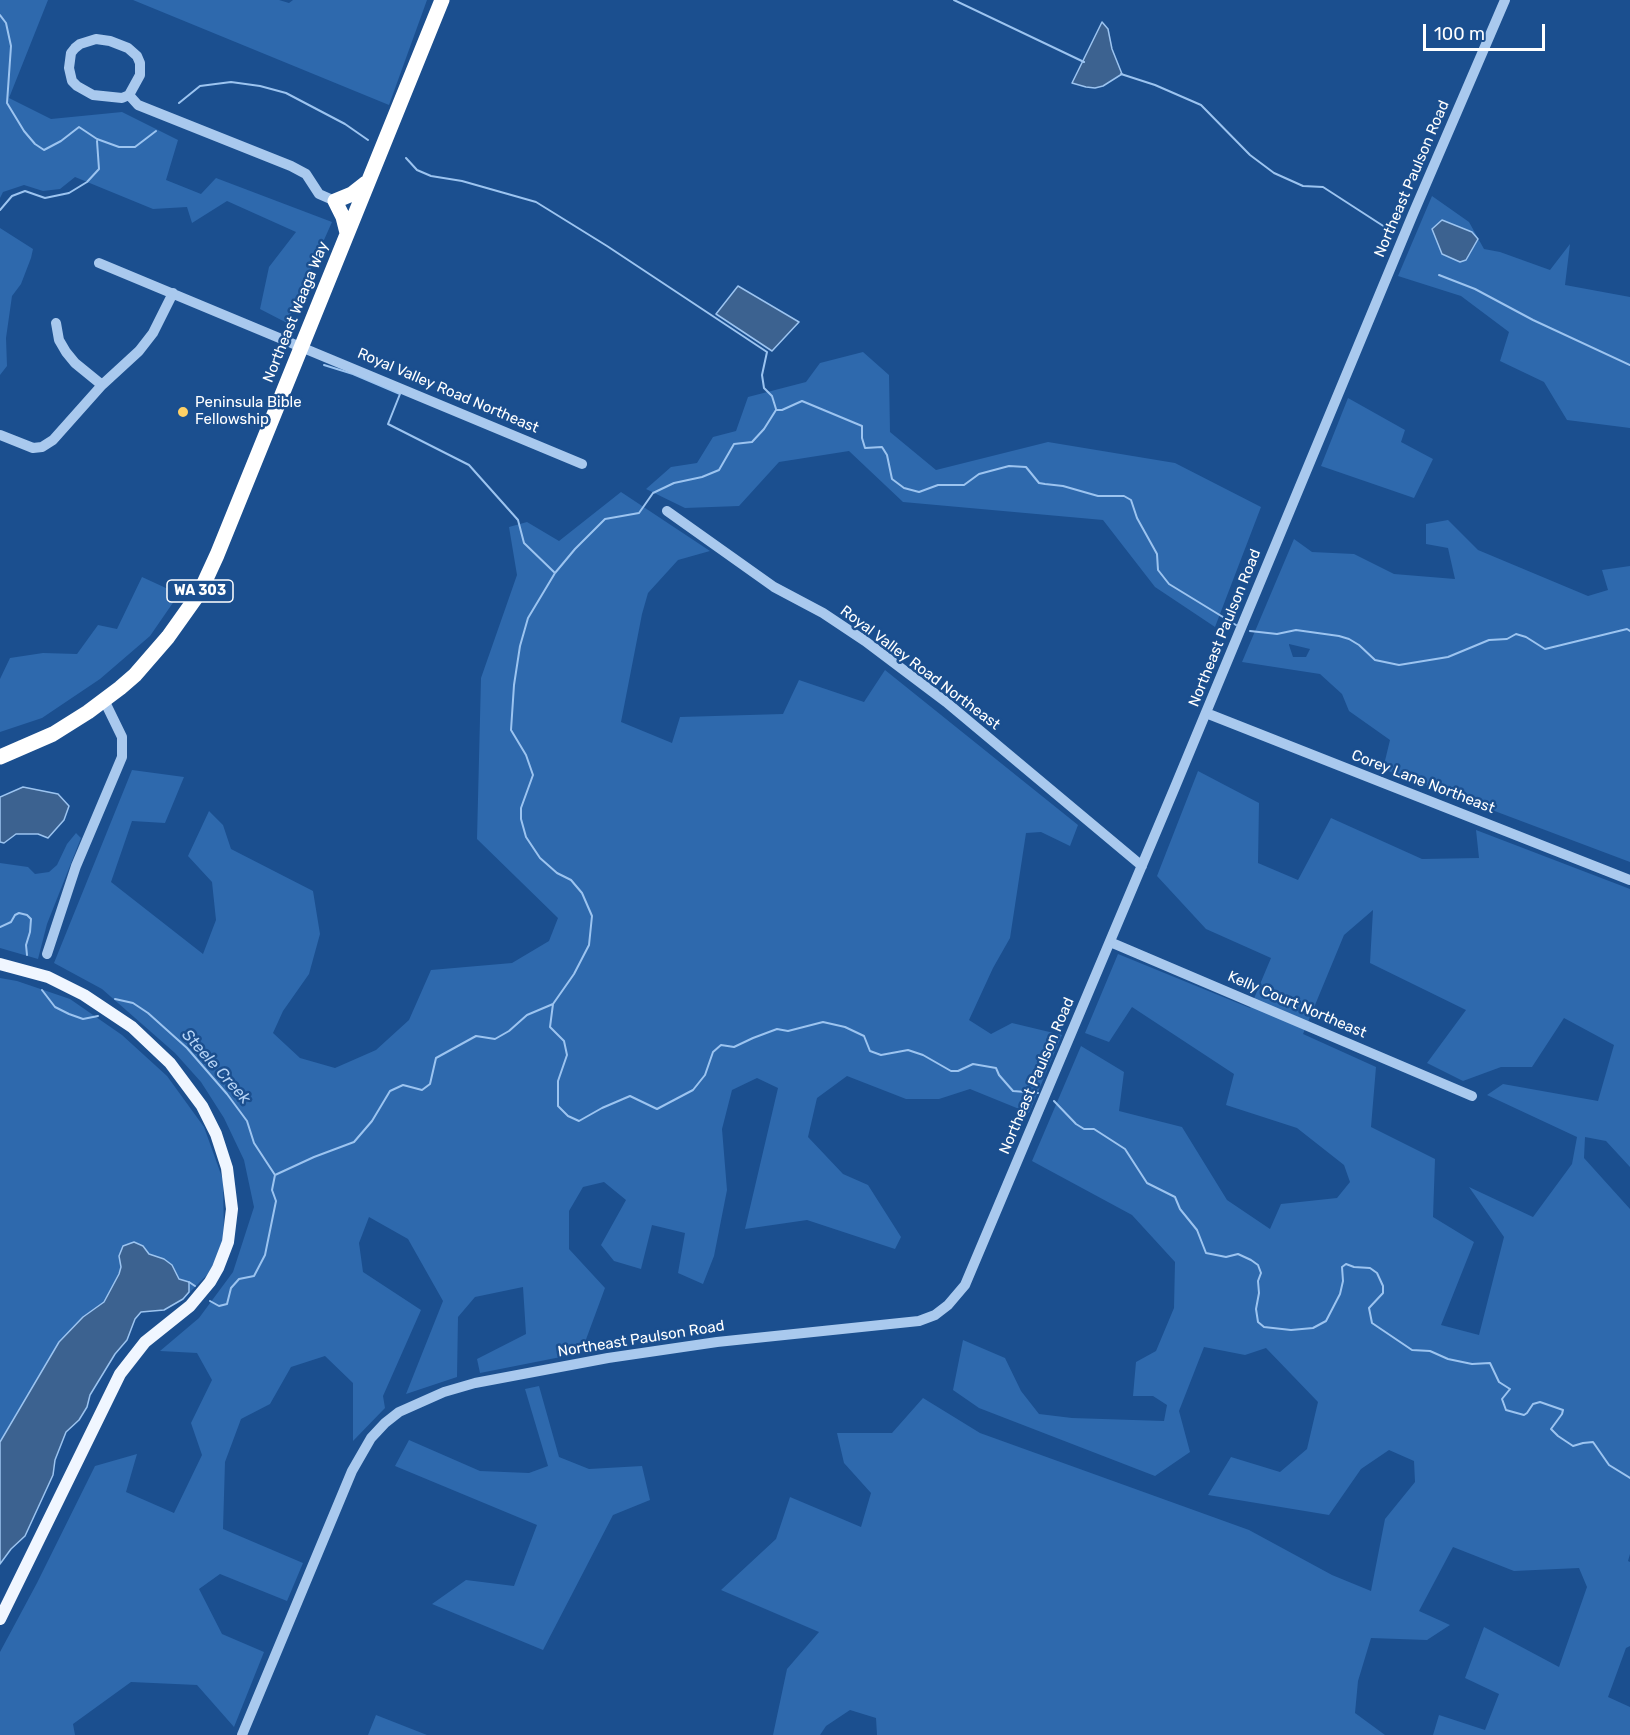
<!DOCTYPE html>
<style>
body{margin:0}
#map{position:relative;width:1630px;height:1735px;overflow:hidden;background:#1b4f8f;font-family:Rubik,sans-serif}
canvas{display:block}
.scale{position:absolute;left:1423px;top:24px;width:122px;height:27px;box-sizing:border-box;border:3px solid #fff;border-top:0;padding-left:8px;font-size:18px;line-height:21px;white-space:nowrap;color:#fff;-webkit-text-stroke:4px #1b4f8f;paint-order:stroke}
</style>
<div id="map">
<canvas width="1630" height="1735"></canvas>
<div class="scale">100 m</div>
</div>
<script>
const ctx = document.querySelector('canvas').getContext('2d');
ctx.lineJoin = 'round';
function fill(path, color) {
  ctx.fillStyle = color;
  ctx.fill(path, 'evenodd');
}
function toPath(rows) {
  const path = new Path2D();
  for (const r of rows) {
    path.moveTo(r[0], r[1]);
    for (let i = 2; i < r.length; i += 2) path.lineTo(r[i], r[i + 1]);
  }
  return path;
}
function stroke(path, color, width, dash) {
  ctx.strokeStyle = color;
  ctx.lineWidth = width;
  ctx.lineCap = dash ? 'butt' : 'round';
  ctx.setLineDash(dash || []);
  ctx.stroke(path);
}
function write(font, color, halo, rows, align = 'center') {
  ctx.font = font + ' Rubik,sans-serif';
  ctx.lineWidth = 5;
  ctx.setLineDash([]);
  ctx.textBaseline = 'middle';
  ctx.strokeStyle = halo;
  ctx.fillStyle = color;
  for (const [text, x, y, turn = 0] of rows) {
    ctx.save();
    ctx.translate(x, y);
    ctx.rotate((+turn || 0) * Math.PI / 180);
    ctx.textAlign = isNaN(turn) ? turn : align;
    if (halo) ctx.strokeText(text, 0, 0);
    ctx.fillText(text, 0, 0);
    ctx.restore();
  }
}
const green = toPath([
 [0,0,48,0,9,98,51,119,122,112,178,140,166,180,201,194,216,178,332,222,287,323,260,309,269,267,296,232,227,201,192,223,187,207,153,209,75,177,60,189,43,191,24,185,3,192,0,198],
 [133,0,279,0,289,3,293,0,427,0,389,105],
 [1432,196,1469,222,1484,249,1500,252,1550,270,1570,244,1565,285,1630,297,1630,428,1567,420,1544,382,1500,361,1509,332,1461,296,1398,276],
 [0,228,33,249,31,258,21,284,12,296,6,338,7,366,0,375],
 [863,352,889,375,890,432,936,470,1048,442,1175,463,1261,507,1215,627,1155,587,1103,520,903,502,849,451,779,462,739,506,685,508,646,489,671,467,697,463,713,437,736,431,748,397,806,382,820,363],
 [1348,398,1405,430,1401,442,1433,459,1414,498,1321,466],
 [621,492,710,551,678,560,648,593,642,614,621,722,672,743,680,717,783,714,799,680,864,702,885,670,1078,825,1070,846,1041,832,1026,833,1010,938,993,968,969,1020,991,1034,1012,1023,1062,1035,1029,1113,970,1089,939,1099,906,1099,847,1076,817,1098,808,1137,843,1174,868,1185,901,1237,895,1249,807,1220,745,1229,778,1088,757,1078,732,1090,722,1129,727,1190,714,1256,703,1284,678,1273,685,1233,652,1225,641,1269,614,1261,601,1245,626,1200,604,1182,583,1187,569,1211,569,1249,605,1288,581,1353,480,1373,477,1359,526,1334,523,1287,475,1297,458,1317,457,1377,406,1394,443,1301,408,1239,369,1217,359,1243,363,1272,421,1310,383,1396,385,1408,353,1441,353,1383,325,1356,291,1367,270,1404,241,1419,225,1462,223,1529,303,1563,287,1601,220,1574,199,1589,222,1634,264,1652,234,1727,197,1685,131,1682,73,1724,75,1735,0,1735,0,1652,37,1583,95,1466,137,1454,126,1492,174,1513,202,1455,191,1423,212,1380,197,1353,160,1351,199,1318,233,1272,254,1207,244,1160,224,1118,201,1082,175,1053,102,989,54,963,132,770,184,777,165,823,132,821,111,882,203,954,216,920,212,882,188,856,209,811,223,825,231,849,313,891,320,934,309,974,283,1011,273,1033,300,1058,335,1068,376,1050,409,1020,431,970,512,963,549,941,558,918,477,839,481,678,517,575,509,527,527,522,559,541],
 [1448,520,1478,550,1588,596,1608,590,1602,570,1630,566,1630,862,1383,769,1390,740,1349,711,1342,694,1320,674,1242,662,1294,539,1312,552,1354,554,1394,574,1455,579,1448,548,1426,544,1426,524],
 [1289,645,1289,644,1310,649,1306,657,1293,657],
 [142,577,179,594,150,636,100,679,42,718,0,732,0,679,10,658,43,653,77,654,98,625,117,629],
 [1198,771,1259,803,1258,863,1298,880,1331,818,1422,859,1479,858,1476,830,1630,889,1630,1167,1606,1141,1585,1137,1584,1158,1630,1209,1630,1554,1628,1561,1630,1562,1630,1646,1626,1648,1608,1697,1630,1707,1630,1735,1433,1735,1439,1715,1485,1730,1499,1694,1465,1678,1484,1627,1559,1667,1587,1587,1579,1568,1514,1571,1453,1547,1419,1611,1450,1625,1427,1640,1371,1638,1358,1681,1355,1713,1385,1735,877,1735,876,1718,850,1710,826,1726,820,1735,773,1735,787,1669,819,1632,721,1590,776,1539,790,1497,861,1527,871,1493,844,1463,837,1433,892,1433,923,1398,980,1433,1249,1530,1332,1575,1371,1591,1385,1519,1415,1482,1414,1461,1389,1450,1361,1469,1329,1515,1208,1495,1231,1457,1280,1472,1307,1449,1318,1402,1266,1348,1245,1355,1204,1347,1179,1411,1190,1452,1155,1476,979,1408,953,1390,963,1340,1005,1358,1021,1391,1039,1414,1072,1418,1164,1421,1167,1405,1153,1396,1133,1396,1136,1362,1156,1351,1174,1308,1175,1262,1132,1215,1032,1161,1081,1046,1124,1072,1119,1111,1182,1127,1227,1200,1270,1229,1281,1204,1337,1198,1350,1182,1344,1165,1297,1128,1226,1105,1234,1074,1132,1007,1109,1042,1085,1033,1118,954,1250,1008,1271,958,1206,929,1157,876],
 [1373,910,1370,963,1466,1010,1427,1063,1463,1081,1501,1067,1532,1067,1564,1018,1614,1045,1598,1101,1503,1084,1487,1095,1577,1137,1572,1164,1533,1217,1469,1187,1504,1237,1479,1335,1441,1325,1474,1242,1433,1217,1435,1159,1371,1127,1376,1067,1303,1034,1344,935],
 [76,833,81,838,47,924,38,959,0,948,0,863,28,867,35,874,49,872,57,865,67,844],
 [0,978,17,981,70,999,122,1035,167,1076,204,1127,223,1180,224,1239,215,1262,207,1275,183,1299,164,1310,141,1312,135,1319,127,1340,115,1354,90,1395,87,1407,79,1420,66,1432,55,1460,53,1475,25,1536,11,1549,0,1564],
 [539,1386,559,1457,589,1469,642,1466,650,1500,613,1515,543,1650,432,1604,466,1580,514,1586,537,1525,395,1466,409,1440,480,1471,529,1473,548,1466,525,1389],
 [376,1715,427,1735,368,1735]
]);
const water = toPath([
 [1102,22,1108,29,1112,49,1122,74,1103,86,1095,88,1086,87,1072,83,1102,22],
 [1442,220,1472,232,1478,239,1466,260,1460,262,1442,254,1432,229,1442,220],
 [738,286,799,322,772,351,716,314,738,286],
 [23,787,58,794,69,806,64,820,48,838,38,834,16,834,4,843,0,842,0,797,23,787],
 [134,1242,143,1246,149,1254,164,1259,172,1265,179,1279,189,1282,189,1292,183,1299,164,1310,141,1312,135,1319,127,1340,115,1354,90,1395,87,1407,79,1420,66,1432,55,1460,53,1475,25,1536,11,1549,0,1564,0,1442,59,1342,83,1317,104,1302,119,1274,121,1267,119,1256,123,1246,134,1242]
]);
const stream = toPath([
 [954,0,1084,62],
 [0,15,6,23,11,46,7,103,24,131,35,144,44,150,61,141,79,127,97,139,119,147,135,147,156,131],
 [1121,74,1155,85,1201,105,1250,155,1274,173,1303,186,1323,187,1391,231],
 [179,103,200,86,231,82,260,86,286,93,345,124,368,140],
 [406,158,417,170,431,176,462,181,536,202,607,246,767,352,762,375,764,388,772,396,776,409],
 [0,210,12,196,25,191,45,198,69,193,87,182,99,169,97,141],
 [1439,275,1475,289,1533,320,1630,365],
 [324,365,353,374,400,394,388,424,469,465,518,520,524,543,555,573],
 [1250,631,1277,634,1296,630,1339,636,1349,639,1359,645,1375,660,1399,665,1448,657,1489,640,1507,639,1516,634,1526,637,1545,649,1627,629,1630,631],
 [0,927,11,922,15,915,19,913,27,915,31,919,30,932,26,945,27,955],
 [42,990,55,1007,69,1014,83,1019,98,1016],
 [115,999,133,1003,148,1013,187,1048,227,1094,247,1121,254,1143,275,1175],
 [553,1004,550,1027,564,1041,567,1055,558,1081,558,1106,568,1116,579,1121,602,1108,630,1096,657,1109,693,1090,705,1075,713,1052,721,1045,734,1047,753,1038,777,1029,788,1031,823,1022,845,1027,864,1036,870,1051,881,1055,908,1050,923,1055,951,1071,958,1071,973,1064,996,1068,999,1075,1013,1091,1038,1093],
 [1054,1101,1076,1124,1084,1129,1094,1129,1125,1149,1147,1183,1175,1197,1180,1209,1197,1230,1206,1253,1226,1257,1238,1254,1251,1260,1258,1265,1261,1273,1258,1281,1259,1293,1256,1309,1258,1322,1264,1327,1291,1330,1313,1328,1326,1321,1340,1294,1343,1281,1342,1267,1346,1264,1354,1267,1370,1268,1377,1273,1383,1286,1383,1293,1369,1308,1372,1323,1412,1350,1430,1351,1448,1359,1472,1364,1490,1363,1499,1382,1510,1389,1502,1399,1506,1410,1524,1415,1527,1413,1533,1404,1540,1402,1563,1410,1562,1414,1551,1429,1558,1436,1573,1446,1583,1443,1593,1442,1609,1465,1630,1478],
 [275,1175,314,1157,354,1142,372,1121,390,1091,403,1085,422,1090,430,1084,436,1058,476,1036,495,1039,509,1031,527,1015,553,1004,574,974,589,945,592,916,582,893,571,880,557,873,540,858,526,837,521,819,521,808,533,775,526,755,511,730,514,685,520,646,528,618,555,573,575,549,605,519,639,513,653,493,674,483,702,477,719,470,734,444,752,442,764,429,776,410,782,410,802,401,862,426,862,438,865,448,882,447,887,455,892,479,904,488,919,492,938,485,964,485,979,474,1009,466,1026,467,1039,483,1045,484,1063,486,1098,496,1124,496,1131,500,1137,518,1157,554,1158,570,1169,584,1236,625],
 [189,1282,195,1286],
 [210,1301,219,1306,227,1304,231,1288,239,1279,254,1276,265,1255,276,1201,272,1190,275,1175]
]);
const minor = toPath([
 [129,95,122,98,93,95,77,86,72,81,69,68,71,53,75,48,80,44,96,39,110,41,128,48,137,56,140,63,140,75,129,95,138,105,291,166,306,174,319,194,335,201],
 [99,263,582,464],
 [56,323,59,340,66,352,75,363,102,385],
 [0,435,33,448,42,447,53,440,102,385,139,351,153,333,173,293],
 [667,511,774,587,823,613,865,641,946,702,1142,866],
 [1206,713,1630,880],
 [1110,942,1472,1096],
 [47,954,76,866,122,757,122,737,104,700],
 [242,1735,352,1471,371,1438,385,1423,399,1412,444,1392,475,1383,608,1358,717,1342,919,1321,935,1315,948,1305,965,1285,1175,787,1413,214,1505,0]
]);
const major = toPath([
 [0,964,48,977,84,995,132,1027,170,1063,202,1106,216,1134,227,1168,232,1209,228,1242,218,1268,210,1282,190,1306,145,1342,120,1374,0,1619]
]);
const highway = toPath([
 [347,233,343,217,335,201,352,194,366,183],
 [0,757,53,734,88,712,120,688,135,675,168,637,200,592,217,555,442,0]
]);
const markers = [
 [183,412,6,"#ffd166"]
];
const shields = [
 [200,591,66]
];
const shieldNames = [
 ["WA 303",200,591]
];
const streetNames = [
 ["Northeast Paulson Road",1412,179,-67],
 ["Northeast Waaga Way",296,312,-68],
 ["Royal Valley Road Northeast",448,391,23],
 ["Northeast Paulson Road",1225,628,-68],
 ["Royal Valley Road Northeast",920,668,37],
 ["Corey Lane Northeast",1423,782,21],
 ["Kelly Court Northeast",1297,1005,23],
 ["Northeast Paulson Road",1037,1076,-67],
 ["Northeast Paulson Road",641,1339,-9]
];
const poiNames = [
 ["Peninsula Bible",195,403],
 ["Fellowship",195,420]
];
const waterNames = [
 ["Steele Creek",216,1067,48]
];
fill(green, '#2e69ad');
fill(water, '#3c6290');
stroke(water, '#9cc4f0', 1.5);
stroke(stream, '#9cc4f0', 2);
stroke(minor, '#a9c9ee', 10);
stroke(major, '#f0f6ff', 12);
stroke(highway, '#fff', 15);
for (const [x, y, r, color] of markers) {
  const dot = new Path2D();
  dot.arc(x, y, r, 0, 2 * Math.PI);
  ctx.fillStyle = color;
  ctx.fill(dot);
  stroke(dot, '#1b4f8f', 2);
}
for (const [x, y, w] of shields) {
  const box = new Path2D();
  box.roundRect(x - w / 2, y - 11, w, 22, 4.5);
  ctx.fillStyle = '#1b4f8f';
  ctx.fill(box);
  stroke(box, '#fff', 1.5);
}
write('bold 14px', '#fff', null, shieldNames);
write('15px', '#fff', '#1b4f8f', streetNames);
write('15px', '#fff', '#1b4f8f', poiNames, 'left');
write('italic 16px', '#b5d3f5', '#1b4f8f', waterNames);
</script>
